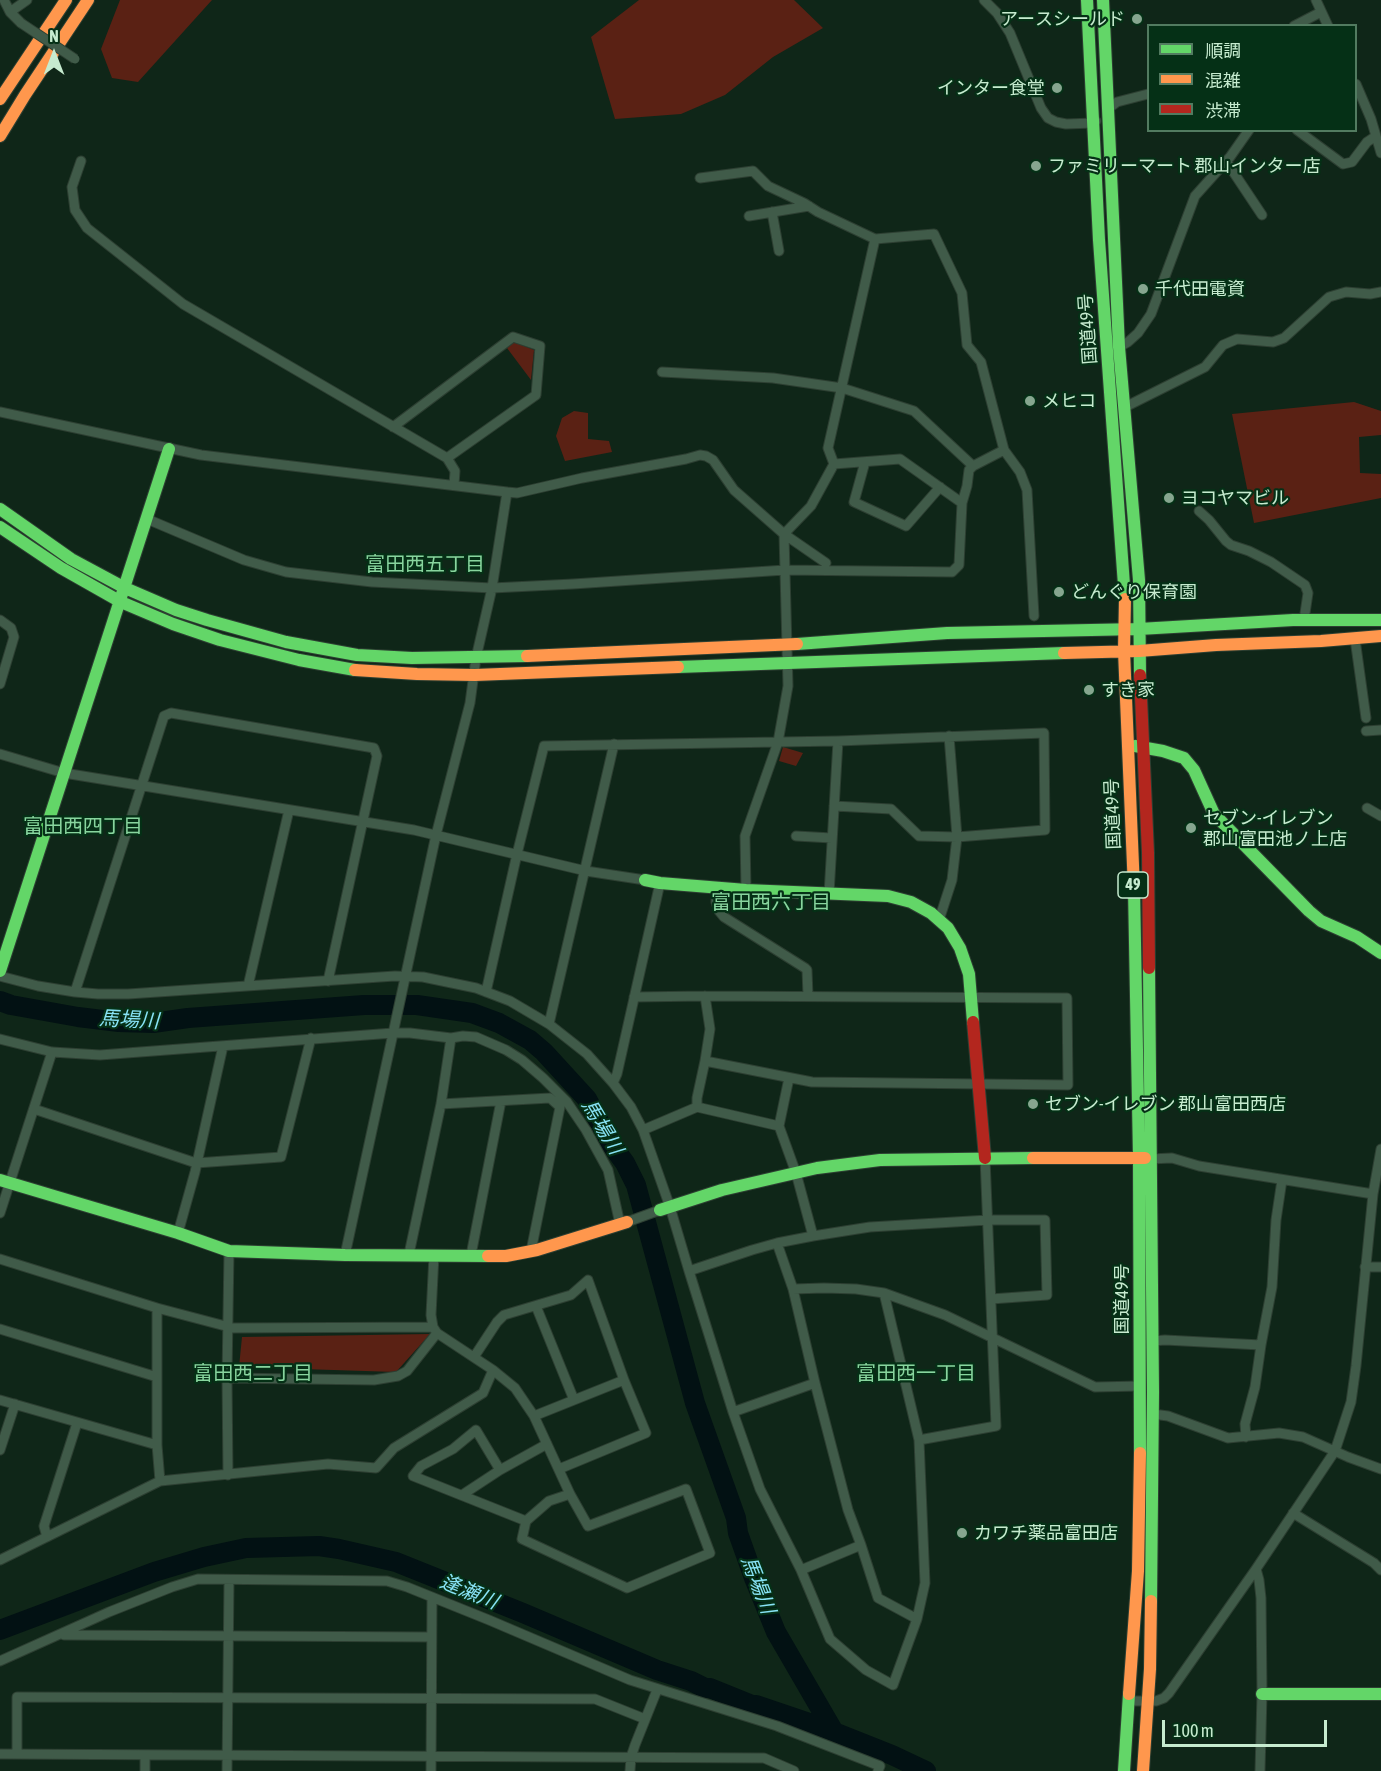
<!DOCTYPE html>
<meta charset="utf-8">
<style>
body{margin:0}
#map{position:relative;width:1381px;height:1771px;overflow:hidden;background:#0f2618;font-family:"Asap Condensed","Noto Sans JP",sans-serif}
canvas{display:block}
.legend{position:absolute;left:1147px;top:24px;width:210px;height:108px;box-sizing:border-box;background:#053016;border:2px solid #527b60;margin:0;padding:8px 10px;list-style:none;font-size:18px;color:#c6ebcf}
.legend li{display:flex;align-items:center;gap:12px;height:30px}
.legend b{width:30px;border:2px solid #527b60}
.north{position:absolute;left:24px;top:24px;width:60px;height:60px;-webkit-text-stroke:4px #053016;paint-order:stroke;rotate:0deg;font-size:16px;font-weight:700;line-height:24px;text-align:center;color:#c6ebcf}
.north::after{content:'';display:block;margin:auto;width:21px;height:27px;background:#c6ebcf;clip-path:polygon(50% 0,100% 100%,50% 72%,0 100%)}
.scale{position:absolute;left:1162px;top:1720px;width:165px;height:27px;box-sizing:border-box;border:3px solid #c6ebcf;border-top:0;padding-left:8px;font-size:18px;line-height:21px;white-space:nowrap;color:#c6ebcf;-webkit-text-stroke:4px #053016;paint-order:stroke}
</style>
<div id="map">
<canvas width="1381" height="1771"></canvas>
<ul class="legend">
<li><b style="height:8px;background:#63d668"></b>順調</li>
<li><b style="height:8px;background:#ff974d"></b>混雑</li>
<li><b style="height:8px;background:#b3261e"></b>渋滞</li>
</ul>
<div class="north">N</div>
<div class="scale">100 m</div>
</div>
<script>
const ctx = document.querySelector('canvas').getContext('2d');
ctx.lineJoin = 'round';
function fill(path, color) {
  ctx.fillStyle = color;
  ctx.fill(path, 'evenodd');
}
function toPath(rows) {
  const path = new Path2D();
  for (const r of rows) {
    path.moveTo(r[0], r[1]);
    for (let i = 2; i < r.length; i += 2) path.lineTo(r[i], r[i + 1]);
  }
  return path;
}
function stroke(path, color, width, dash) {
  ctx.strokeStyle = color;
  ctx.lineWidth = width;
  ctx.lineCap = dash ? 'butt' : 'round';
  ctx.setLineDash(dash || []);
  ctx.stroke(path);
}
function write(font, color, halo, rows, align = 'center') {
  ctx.font = font + ' "Asap Condensed","Noto Sans JP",sans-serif';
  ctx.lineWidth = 4.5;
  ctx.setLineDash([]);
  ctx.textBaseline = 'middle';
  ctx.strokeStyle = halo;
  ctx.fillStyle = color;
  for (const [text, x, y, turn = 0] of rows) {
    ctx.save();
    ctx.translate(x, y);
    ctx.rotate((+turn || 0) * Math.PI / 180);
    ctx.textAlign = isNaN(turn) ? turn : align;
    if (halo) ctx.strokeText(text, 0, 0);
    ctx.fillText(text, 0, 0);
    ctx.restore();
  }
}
const green = toPath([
 [120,0,212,0,138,82,112,78,101,49],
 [639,0,794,0,823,28,773,57,725,95,681,114,615,119,591,37],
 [514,342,534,350,531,380,507,348],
 [1354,402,1381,411,1381,435,1359,437,1360,473,1381,474,1381,498,1254,523,1232,414],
 [574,411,588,413,588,439,609,441,612,452,565,461,556,436,562,418],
 [783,747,803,753,796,766,779,761],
 [430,1334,396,1372,239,1367,242,1337]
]);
const river = toPath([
 [0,1001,11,1005,78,1017,119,1022,153,1023,188,1018,364,1005,417,1005,472,1013,499,1023,530,1040,544,1052,587,1099,611,1144,625,1163,636,1185,695,1403,736,1518,738,1533,754,1578,776,1632,834,1732],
 [0,1630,154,1572,204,1557,246,1548,319,1546,339,1549,396,1562,523,1613,657,1670,691,1681,705,1688,710,1688,752,1705,756,1705,824,1728,892,1755,926,1771]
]);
const street = toPath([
 [4,0,10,12,21,23],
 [984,0,997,13,1010,33,1041,108,1048,118,1056,122,1066,124,1094,123,1096,121],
 [1316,0,1328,26],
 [10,12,27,0],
 [1294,26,1321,12],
 [1356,84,1371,119,1381,153],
 [1108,109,1117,102,1148,94],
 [1297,130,1343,164,1352,162,1367,142,1376,136],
 [81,161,72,187,75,210,87,228,183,304,447,458,455,471,454,485],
 [1226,161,1262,215],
 [700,178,753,171,768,186,804,203,818,212,875,239],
 [772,212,779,251],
 [749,216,809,206],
 [1119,347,1128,342,1138,333,1151,314,1195,196,1230,157,1249,130],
 [662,372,773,378,842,388,914,411,973,466,1004,450],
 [1125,407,1205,367,1223,345,1237,339,1273,342,1284,338,1329,297,1346,292,1370,294,1381,292],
 [0,412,201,455,507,492,517,493,582,478,686,459,700,455,706,456,713,460,734,490,784,534,826,563],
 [393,427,513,337,540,346,536,395,447,458],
 [865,462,854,502,906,526,940,487],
 [834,464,900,459,962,503],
 [1199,511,1209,520,1226,541,1231,545,1249,551,1271,562,1305,585,1308,593,1304,620],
 [147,519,244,560,286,572,372,582,492,588,573,584,785,570,952,572,959,565,962,503,967,486,969,470,973,466],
 [0,620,11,628,14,637,0,684],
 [1355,639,1366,718],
 [1366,731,1381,730],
 [0,754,64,773,414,830,586,871,645,880],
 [1367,808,1381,816],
 [796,836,832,838],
 [717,888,716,902,719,911,724,917,805,968,807,970,808,996],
 [746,890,745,836,778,742,788,686,784,534,811,506,834,464,828,448,875,239,934,234,962,293,967,345,981,362,1004,450,1020,472,1027,490,1034,616],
 [829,894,838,741],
 [939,920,952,880,957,837,949,736],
 [0,976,38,986,75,992,98,994,128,994,395,976,423,977,476,988,510,1001,549,1024,587,1054,613,1083,631,1107,643,1130,670,1207,689,1271,752,1250,777,1243,813,1236,870,1227,988,1220,1045,1220,1047,1295,991,1299],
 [248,986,289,810],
 [75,992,164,716,171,713,374,748,377,756,328,981],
 [486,992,517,854,544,746,838,741,1044,733,1045,830,957,837,919,836,891,809,834,806],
 [705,996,710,1029,705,1061],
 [634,997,705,996,1067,998,1068,1085,812,1082,705,1061,697,1098,697,1107],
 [549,1024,614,744],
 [0,1039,52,1052,100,1055,393,1033,410,1033,451,1038,463,1036,476,1037,506,1050,522,1060,543,1078,567,1102,586,1130,608,1170,620,1224],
 [613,1083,617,1074,660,883],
 [441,1104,550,1098,560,1107,531,1251],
 [34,1109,196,1163,281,1157,311,1038],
 [779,1126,789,1078],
 [643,1130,697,1107,779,1126,796,1173,813,1236],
 [1150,1159,1172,1158,1199,1166,1373,1194],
 [0,1213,52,1052],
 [627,1222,660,1210],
 [178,1233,195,1172,223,1046],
 [777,1243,793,1289,824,1288,856,1289,884,1293,945,1315,1095,1387,1140,1386],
 [409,1254,441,1104,451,1038],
 [345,1255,436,835,470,703,476,658,492,588,507,492],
 [434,1255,431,1315,433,1327,437,1333,493,1370,515,1388,534,1416,570,1494,549,1501,526,1521,522,1539,627,1588,710,1553,686,1489,588,1526,570,1494],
 [471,1255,501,1101],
 [0,1259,157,1308,233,1328,433,1327],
 [1365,1267,1381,1267],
 [689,1271,733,1412,760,1489,801,1570,830,1639,866,1670,893,1685,917,1619,925,1583,919,1440,884,1293],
 [793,1289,815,1383,848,1510,861,1545,878,1598,917,1619],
 [536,1306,574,1400],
 [157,1308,157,1445,160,1481],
 [0,1329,157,1377],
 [1153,1341,1165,1340,1261,1345],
 [474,1357,497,1322,504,1315,571,1295,588,1280,624,1380,646,1433,559,1469],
 [227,1378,374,1380,398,1376,407,1371,437,1333],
 [0,1400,157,1445],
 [733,1412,815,1383],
 [1153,1414,1168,1416,1228,1438,1279,1433,1303,1437,1348,1457,1381,1469],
 [534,1416,624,1380],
 [1246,1437,1245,1424,1255,1387,1261,1345,1272,1287,1276,1220,1282,1180],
 [919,1440,996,1426,985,1158],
 [0,1450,15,1404],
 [500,1470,476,1430,453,1449,421,1466,413,1476,526,1521],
 [228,1475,227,1378,229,1251],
 [462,1495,500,1470,547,1444],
 [1293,1513,1374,1563,1381,1570],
 [47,1537,44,1526,77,1423],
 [0,1560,160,1481,328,1464,376,1468,394,1448,483,1393,493,1370],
 [1256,1569,1259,1580,1261,1598,1262,1694,1260,1771],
 [801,1570,861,1545],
 [64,1635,430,1637],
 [0,1661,109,1612,172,1587,198,1579,387,1581,407,1587,489,1620,630,1680,777,1726,880,1766,878,1771],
 [1130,1701,1156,1701,1164,1698,1169,1693,1256,1569,1335,1451,1351,1402,1356,1366,1373,1194,1381,1149],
 [0,1754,764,1758,794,1771],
 [17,1754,17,1697,595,1699,645,1719],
 [145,1771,145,1756],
 [227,1771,229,1580],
 [431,1771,432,1597],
 [630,1771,631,1757,635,1745,657,1690]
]);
const fast = toPath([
 [1087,0,1099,240,1125,599],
 [1103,0,1119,347,1139,580,1140,675],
 [0,509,71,559,125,588,176,610,207,620,286,642,357,655,412,658,527,656],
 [0,527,61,568,121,602,173,624,220,640,299,660,355,670],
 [797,644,947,633,1139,629,1293,620,1381,620],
 [678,667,1064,653],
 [1135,746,1163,751,1184,758,1194,770,1214,814,1309,911,1321,921,1357,937,1381,953],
 [645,880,660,883,746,890,888,896,911,902,931,913,948,928,960,948,969,974,973,1022],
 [1134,889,1139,1157,1140,1453],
 [1149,968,1153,1392,1151,1601],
 [0,971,169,449],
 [0,1180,178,1233,229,1251,345,1255,488,1256],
 [660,1210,722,1190,817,1168,880,1160,1033,1158],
 [1262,1694,1381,1694],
 [1124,1771,1129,1694]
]);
const slow = toPath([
 [0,99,66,0],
 [0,136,25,95,88,0],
 [1125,599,1124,651,1134,889],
 [1064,653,1139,651,1216,645,1321,641,1381,636],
 [527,656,797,644],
 [355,670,417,674,475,675,678,667],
 [1033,1158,1145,1158],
 [488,1256,506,1256,537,1250,627,1222],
 [1129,1694,1138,1571,1140,1453],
 [1143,1771,1150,1669,1151,1601]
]);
const jam = toPath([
 [1140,675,1148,853,1149,968],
 [973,1022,985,1158]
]);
const streetBridge = toPath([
 [21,23,75,59]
]);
const markers = [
 [1137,19,6,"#86a68f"],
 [1057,88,6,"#86a68f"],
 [1036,166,6,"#86a68f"],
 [1143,289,6,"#86a68f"],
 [1030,401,6,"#86a68f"],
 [1169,498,6,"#86a68f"],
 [1059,592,6,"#86a68f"],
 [1089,690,6,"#86a68f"],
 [1191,828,6,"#86a68f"],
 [1033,1104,6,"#86a68f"],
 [962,1533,6,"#86a68f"]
];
const shields = [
 [1133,885,30]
];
const shieldNames = [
 ["49",1133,885]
];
const poiNames = [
 ["アースシールド",1125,19,"right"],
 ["インター食堂",1045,88,"right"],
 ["ファミリーマート 郡山インター店",1048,166],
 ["千代田電資",1155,289],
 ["メヒコ",1042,401],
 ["ヨコヤマビル",1181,498],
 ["どんぐり保育園",1071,592],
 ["すき家",1101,690],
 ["セブン-イレブン",1203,818],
 ["郡山富田池ノ上店",1203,839],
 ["セブン-イレブン 郡山富田西店",1045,1104],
 ["カワチ薬品富田店",974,1533]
];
const streetNames = [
 ["国道49号",1088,329,-94],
 ["国道49号",1113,814,-92],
 ["国道49号",1122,1299,-90]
];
const neighbourhoodNames = [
 ["富田西五丁目",425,565],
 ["富田西四丁目",83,827],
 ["富田西六丁目",771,903],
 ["富田西二丁目",253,1374],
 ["富田西一丁目",916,1374]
];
const waterNames = [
 ["馬場川",129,1020,3],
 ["馬場川",602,1127,59],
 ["馬場川",758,1585,69],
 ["逢瀬川",469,1592,22]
];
fill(green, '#5a2114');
stroke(river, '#021113', 20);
stroke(street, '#2d3f32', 11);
stroke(fast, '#2d3f32', 14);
stroke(slow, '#2d3f32', 14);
stroke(jam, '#2d3f32', 14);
stroke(street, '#405b49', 9);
stroke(fast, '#63d668', 12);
stroke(slow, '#ff974d', 12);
stroke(jam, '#b3261e', 12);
stroke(streetBridge, '#2d3f32', 11, []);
stroke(streetBridge, '#405b49', 9);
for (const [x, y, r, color] of markers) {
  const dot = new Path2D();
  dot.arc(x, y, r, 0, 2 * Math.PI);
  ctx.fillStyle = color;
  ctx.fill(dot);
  stroke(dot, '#053016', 2);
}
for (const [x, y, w] of shields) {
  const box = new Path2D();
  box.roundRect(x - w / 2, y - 13, w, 26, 4.5);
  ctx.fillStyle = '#053016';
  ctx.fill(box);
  stroke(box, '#c6ebcf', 1.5);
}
write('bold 16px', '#c6ebcf', null, shieldNames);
write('18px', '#c6ebcf', '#053016', poiNames, 'left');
write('18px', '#c6ebcf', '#053016', streetNames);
write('20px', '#88d59e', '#053016', neighbourhoodNames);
write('italic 20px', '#88e3f6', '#053016', waterNames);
</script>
